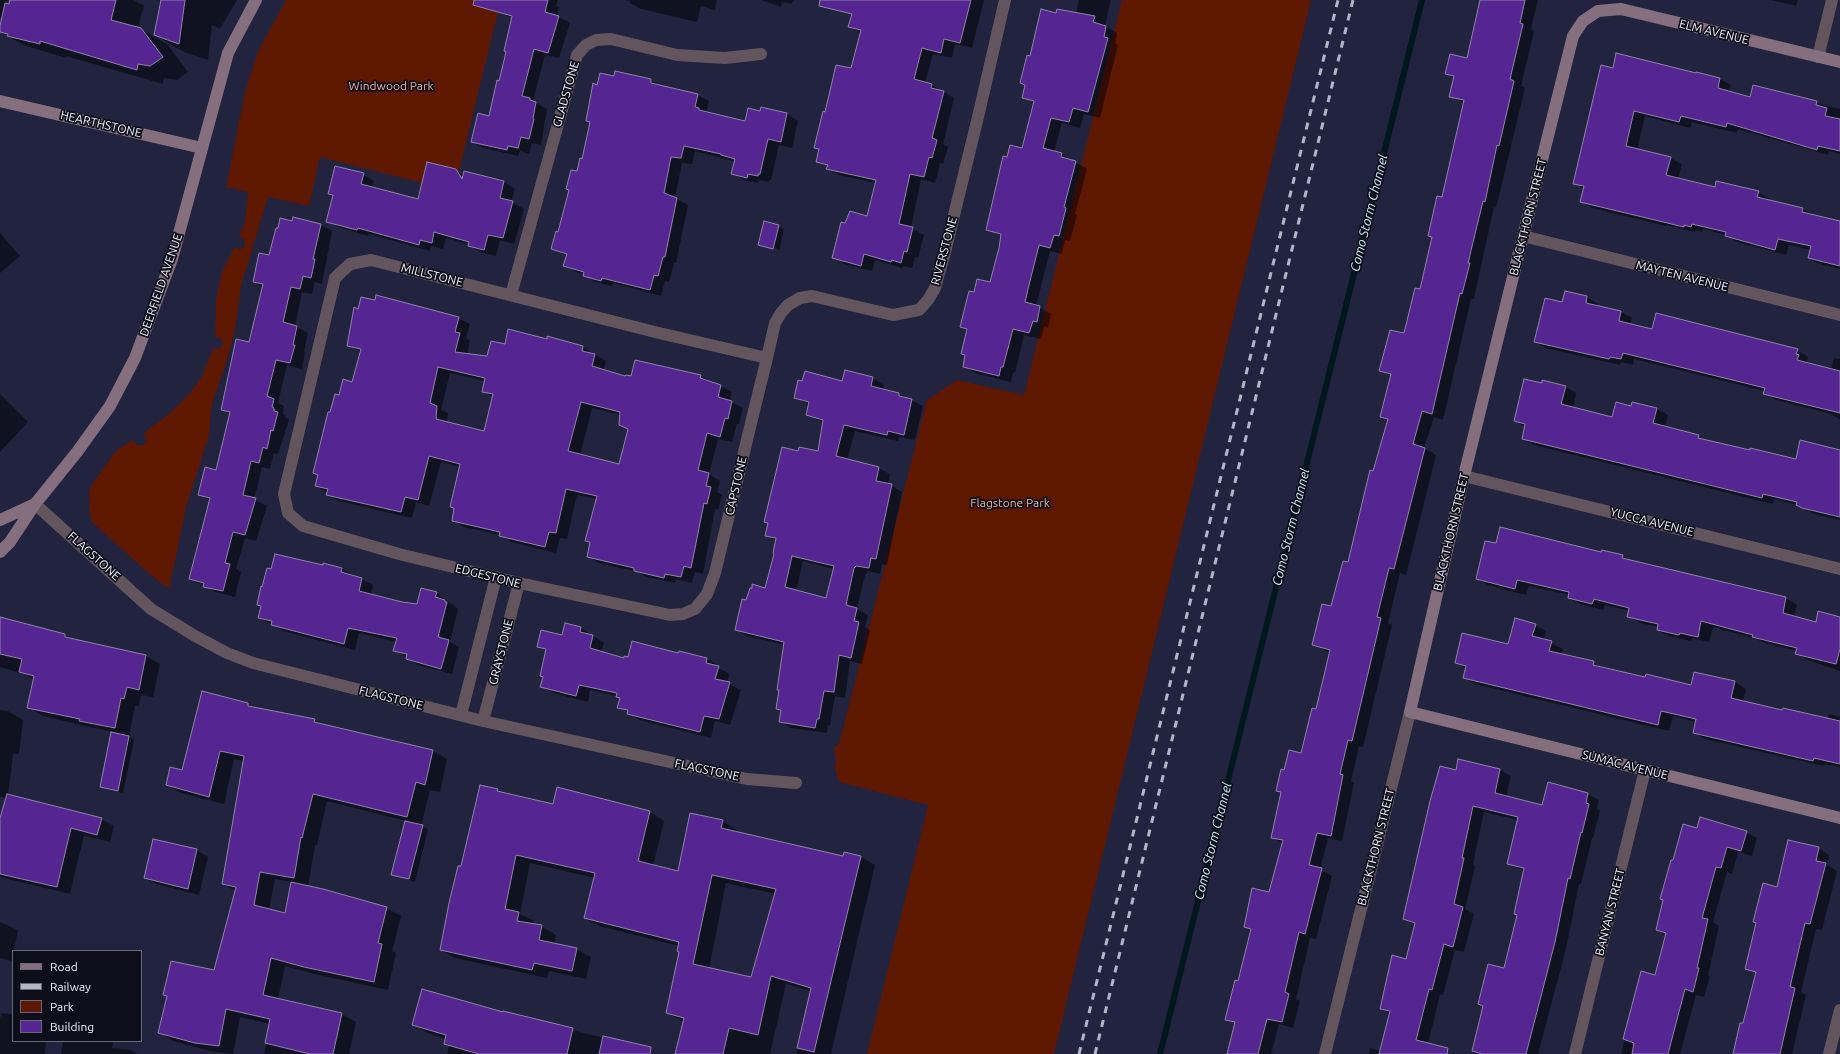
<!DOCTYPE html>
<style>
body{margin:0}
#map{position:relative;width:1840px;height:1054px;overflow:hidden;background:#21233f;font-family:Ubuntu,sans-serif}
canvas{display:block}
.legend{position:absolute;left:12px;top:950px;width:130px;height:92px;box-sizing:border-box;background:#0d0e1a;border:1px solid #686975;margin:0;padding:5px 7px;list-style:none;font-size:12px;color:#f0f2fd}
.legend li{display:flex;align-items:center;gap:8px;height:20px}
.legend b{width:20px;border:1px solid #686975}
</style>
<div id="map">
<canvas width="1840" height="1054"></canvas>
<ul class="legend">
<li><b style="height:5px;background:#856f7e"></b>Road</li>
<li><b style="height:5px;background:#b4b6c6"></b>Railway</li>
<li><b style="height:11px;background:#5f1800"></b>Park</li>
<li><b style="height:11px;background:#552691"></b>Building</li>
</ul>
</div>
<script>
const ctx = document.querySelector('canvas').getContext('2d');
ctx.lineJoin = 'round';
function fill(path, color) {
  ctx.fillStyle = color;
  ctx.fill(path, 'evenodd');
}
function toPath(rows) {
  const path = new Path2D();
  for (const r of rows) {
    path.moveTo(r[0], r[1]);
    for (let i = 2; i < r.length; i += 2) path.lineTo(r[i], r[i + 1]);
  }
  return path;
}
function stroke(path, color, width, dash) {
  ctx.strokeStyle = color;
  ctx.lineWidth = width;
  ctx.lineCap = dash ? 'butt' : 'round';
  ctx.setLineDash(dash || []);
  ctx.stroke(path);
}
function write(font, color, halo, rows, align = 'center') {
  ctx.font = font + ' Ubuntu,sans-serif';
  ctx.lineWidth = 3.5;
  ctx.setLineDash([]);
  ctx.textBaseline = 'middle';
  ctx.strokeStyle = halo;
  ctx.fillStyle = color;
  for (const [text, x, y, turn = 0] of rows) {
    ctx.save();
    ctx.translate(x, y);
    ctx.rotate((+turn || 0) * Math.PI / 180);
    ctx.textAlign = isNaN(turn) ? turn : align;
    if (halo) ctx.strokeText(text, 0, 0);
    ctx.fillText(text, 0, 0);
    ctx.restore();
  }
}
const green = toPath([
 [286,0,501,0,454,191,320,157,309,206,268,197,241,286,235,330,227,360,214,398,211,410,209,436,187,504,169,589,146,571,91,521,89,503,90,487,116,451,133,440,137,445,143,445,146,441,144,433,171,412,190,393,201,378,213,349,220,348,223,345,221,338,215,337,216,299,222,272,234,248,242,249,245,244,244,239,239,236,245,222,248,192,226,187,245,92,258,51],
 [1122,0,1311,0,1054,1054,867,1054,928,805,839,782,835,768,836,761,834,747,839,744,927,400,957,380,1024,395]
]);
const shadow = toPath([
 [0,0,7,0,6,5,10,6,11,0,134,0,144,6,138,28,167,44,188,72,177,80,164,78,163,84,66,56,66,58,26,46,0,32,3,17,0,19],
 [157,0,237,0,220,29,212,25,208,60,184,52,155,35,162,2],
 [505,0,558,0,556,6,559,7,557,16,570,23,559,58,545,55,533,101,547,109,541,145,532,143,529,154,520,151,518,156,483,148,472,141,490,117,500,82,513,19,502,12],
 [626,0,717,0,715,10,701,6,697,22,641,9,630,3,630,1],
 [761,0,794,0,791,4,782,2,781,7],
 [851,0,984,0,972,48,955,44,952,58,933,54,925,83,932,85,954,98,943,144,948,147,943,164,940,163,935,183,921,179,911,228,924,235,918,258,915,257,912,268,903,266,902,268,875,260,872,271,844,264,833,257,845,224,868,218,876,183,839,175,827,169,828,167,817,161,820,150,815,147,825,113,851,70,861,33,849,26,852,15,848,12],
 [1079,0,1111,0,1105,26,1117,33,1115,43,1118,45,1100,118,1084,114,1080,128,1062,123,1054,152,1062,154,1087,169,1075,214,1077,215,1070,241,1065,240,1062,254,1050,251,1036,306,1051,314,1048,328,1044,327,1041,339,1024,335,1015,373,1013,372,1011,382,975,373,964,367,966,356,962,354,967,330,961,327,975,294,990,284,1002,236,987,229,1008,158,1023,150,1035,104,1024,97,1031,57,1057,14,1076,14],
 [998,232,1006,236,998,234],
 [1481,0,1538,0,1531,29,1534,31,1521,86,1525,88,1496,208,1494,207,1480,271,1474,299,1471,299,1443,420,1434,417,1424,448,1436,455,1406,575,1400,573,1388,623,1392,625,1363,747,1359,746,1351,781,1354,783,1342,841,1328,838,1320,869,1332,876,1316,939,1310,938,1296,999,1300,1001,1293,1028,1279,1024,1271,1054,1228,1054,1235,1024,1227,1019,1239,982,1251,930,1245,927,1270,893,1283,844,1272,837,1282,793,1277,790,1285,772,1302,754,1316,710,1330,653,1313,645,1332,607,1349,563,1388,421,1381,416,1392,376,1381,370,1405,334,1420,290,1433,238,1429,236,1443,199,1464,103,1451,96,1455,79,1446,73,1468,60],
 [1771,0,1798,0,1796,6],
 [1613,69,1697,75,1697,73,1720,79,1731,85,1729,92,1751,98,1754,87,1840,109,1840,154,1829,151,1828,155,1738,129,1737,133,1692,122,1690,128,1645,116,1637,150,1670,158,1682,164,1678,179,1715,189,1758,192,1770,199,1769,201,1803,209,1814,215,1840,222,1840,269,1820,264,1809,258,1811,250,1789,245,1786,255,1737,242,1726,235,1703,229,1702,232,1695,230,1695,232,1666,225,1666,226,1592,208,1581,201,1584,189,1575,183],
 [615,77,651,80,662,87,697,95,709,101,706,113,745,123,761,112,762,108,787,114,798,121,792,148,779,145,771,180,769,180,769,182,759,180,758,183,744,180,733,174,736,162,695,151,692,164,682,163,675,198,688,205,676,263,674,263,669,282,665,281,661,296,613,283,612,286,595,282,584,274,576,272,564,266,567,256,553,249,583,160,591,123,587,121,593,85,598,86],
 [455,170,464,175,504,182,515,189,511,202,524,209,514,244,500,240,496,256,480,252,470,245,446,238,443,249,431,246,430,251,369,234,368,236,338,227,327,221,334,196,329,193,363,174,374,181,372,188,419,200],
 [293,222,321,225,332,231,322,284,315,282,312,294,302,292,295,326,308,333,304,351,305,352,302,369,287,365,278,403,284,406,283,414,285,415,285,417,289,420,278,454,274,453,270,469,262,467,254,499,267,506,256,541,245,538,236,569,241,572,235,597,215,592,190,579,211,501,199,495,217,471,230,414,222,410,250,343,263,287,254,282],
 [765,222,784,229,779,251,778,249,763,245,763,247,759,244],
 [0,233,20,256,0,273],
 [1587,297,1598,304,1597,307,1621,312,1632,318,1630,325,1652,330,1797,350,1808,357,1807,361,1809,362,1809,364,1831,370,1834,358,1840,359,1840,419,1828,413,1776,400,1764,393,1765,391,1634,359,1633,365,1621,362,1620,365,1546,348,1535,342,1563,304],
 [359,310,458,318,470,324,466,338,470,341,467,354,488,357,505,346,547,340,548,337,583,347,606,361,603,370,626,378,632,377,635,361,701,376,732,392,729,401,743,408,739,424,737,424,732,442,718,439,709,474,720,481,717,492,722,495,718,510,715,509,703,574,695,572,692,583,676,579,675,583,646,577,638,572,599,563,588,556,591,543,587,540,597,499,577,495,567,539,560,538,556,553,511,542,500,535,464,527,453,520,455,509,451,507,460,467,441,462,429,506,416,502,412,518,339,501,327,495,328,493,316,486,319,476,314,473,331,414,340,396,353,383,361,352,348,345],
 [450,373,485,381,483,391,493,397,485,432,447,423,448,413,441,410],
 [592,408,621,415,629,429,620,465,580,455],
 [846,371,873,378,884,385,883,390,899,394,923,406,915,440,899,437,898,441,855,431,847,460,879,468,890,474,888,484,902,492,887,565,882,564,880,574,868,571,865,575,857,609,868,615,865,627,870,630,862,664,850,661,845,698,835,696,830,725,828,725,827,733,791,728,780,721,782,711,777,708,785,645,747,636,736,629,747,601,765,589,775,554,777,541,766,535,769,524,765,521,799,452,819,453,824,423,807,415,810,405,795,398,843,382],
 [803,561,834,569,827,599,796,591],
 [1542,384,1565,386,1576,393,1573,408,1613,418,1632,407,1657,409,1668,415,1665,427,1698,436,1708,441,1797,460,1840,451,1840,520,1814,514,1798,505,1774,499,1773,504,1534,445,1523,439,1525,427,1515,420],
 [0,394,28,422,0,452],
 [1496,544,1622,556,1633,562,1786,598,1797,605,1794,617,1817,623,1840,618,1840,671,1808,660,1797,654,1797,651,1765,643,1756,639,1713,627,1709,642,1692,638,1691,641,1669,636,1658,630,1659,627,1640,623,1628,616,1630,611,1605,605,1603,610,1580,604,1569,598,1570,595,1529,586,1526,595,1488,585,1477,579],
 [324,567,342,569,373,585,371,595,418,606,436,593,456,607,458,609,450,642,459,647,452,674,418,665,407,659,407,657,394,650,397,642,359,633,355,650,283,631,259,618,262,607,258,604],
 [0,618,65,635,73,640,146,656,160,664,153,697,141,695,139,706,135,705,129,737,134,740,123,793,106,789,101,786,112,732,43,716,28,707,34,679,24,674,0,667],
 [565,624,581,628,604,643,601,652,624,659,679,654,707,659,718,665,717,667,729,674,727,683,741,690,730,725,715,721,711,738,639,720,619,707,620,698,617,696,590,690,588,702,553,693,541,686,547,651,538,646,562,636],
 [1535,625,1546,631,1544,640,1563,649,1561,655,1593,662,1603,668,1646,678,1692,686,1735,682,1746,689,1743,701,1783,711,1828,719,1829,714,1840,717,1840,767,1825,764,1824,766,1705,739,1694,733,1696,722,1673,716,1669,731,1475,684,1464,677,1466,669,1456,662,1509,645],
 [248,704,255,708,315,720,324,725,433,751,447,759,440,792,430,790,421,826,428,829,415,882,393,874,406,821,327,801,317,845,315,845,308,887,386,908,401,916,392,951,396,953,388,990,319,975,285,966,278,999,342,1014,356,1022,349,1054,264,1054,270,1024,240,1017,233,1054,210,1051,173,1041,159,1032,168,997,164,995,215,972,236,891,223,884,244,761,234,759,224,804,181,793,167,785,183,771],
 [275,879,292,882,285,914,269,910],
 [0,710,8,711,23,720,19,754,13,754,8,795,101,819,114,826,110,842,84,835,70,894,0,877,0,825,6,798,0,797],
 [1459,760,1500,770,1511,776,1506,797,1543,806,1549,783,1588,794,1599,800,1597,809,1600,811,1593,838,1592,838,1581,884,1579,884,1566,949,1538,1054,1473,1054,1484,1007,1479,1004,1505,969,1518,916,1515,914,1524,871,1508,863,1518,820,1484,812,1473,864,1475,866,1465,909,1474,914,1464,952,1455,950,1443,995,1440,994,1428,1044,1439,1054,1369,1054,1370,1048,1381,1051,1390,1014,1381,1009,1407,960,1416,926,1404,919],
 [558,788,650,812,664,821,653,866,679,873,722,821,737,830,736,833,844,857,845,853,861,857,875,865,831,1054,796,1054,811,991,786,984,770,1054,676,1054,684,1022,667,1013,680,952,679,946,599,926,585,918,595,878,530,863,520,914,534,921,533,925,541,926,556,935,554,944,576,949,591,957,586,979,549,971,547,978,455,958,441,950,461,868,497,790,505,794,553,806],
 [726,883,776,894,752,979,709,969],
 [1698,830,1746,832,1757,838,1752,856,1738,852,1732,874,1727,872,1713,922,1719,926,1708,975,1710,976,1704,997,1696,995,1680,1054,1621,1054,1642,972,1656,976,1666,935,1657,930,1674,862],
 [1818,848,1829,855,1827,865,1837,871,1822,930,1816,929,1801,992,1806,995,1792,1054,1734,1054,1744,1025,1756,974,1746,969,1778,888],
 [197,850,208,857,199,895,156,884,145,878],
 [0,922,18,930,12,961,0,958],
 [2,1013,13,1014,13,1041,46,1041,45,1054,0,1054,0,1018],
 [503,1014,635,1045,650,1054,447,1054,449,1046,445,1044,446,1039,428,1033,413,1025],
 [63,1041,113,1041,112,1048,131,1050,138,1054,61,1054]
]);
const stream = toPath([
 [1160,1054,1422,0]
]);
const building = toPath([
 [10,0,116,0,111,20,141,28,163,57,150,66,138,64,137,70,40,41,40,44,7,36,8,34,0,32,0,26,5,3,9,4,10,0],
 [161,0,185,0,179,44,154,35,161,0],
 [474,0,548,0,545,12,559,16,548,53,534,49,522,96,530,98,530,100,536,102,533,118,534,119,529,139,521,137,518,148,508,146,507,150,471,142,478,113,489,116,497,80,499,81,506,52,504,51,512,16,473,5,474,0],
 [820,0,971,0,960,43,944,39,941,53,922,48,914,79,932,84,931,88,944,91,932,138,937,140,932,158,929,157,924,177,910,174,899,224,913,227,907,252,904,251,901,263,892,260,891,262,864,254,861,266,832,258,841,222,845,223,850,211,867,216,876,180,826,169,828,165,816,162,819,149,814,148,823,111,825,112,836,65,851,68,861,30,848,27,852,14,819,6,820,0],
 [1480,0,1525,0,1520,23,1523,24,1510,79,1514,81,1499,146,1497,145,1485,202,1483,201,1468,263,1470,263,1462,294,1460,293,1432,414,1422,411,1413,444,1425,448,1394,569,1389,568,1377,617,1381,618,1352,741,1348,740,1340,774,1343,775,1331,836,1317,833,1309,865,1322,868,1305,934,1299,932,1285,992,1289,994,1282,1022,1267,1019,1258,1054,1227,1054,1235,1022,1225,1020,1235,980,1238,981,1251,929,1244,927,1252,888,1269,892,1283,840,1271,838,1281,792,1276,791,1281,769,1284,770,1289,750,1301,753,1312,708,1316,709,1330,650,1312,645,1322,604,1331,606,1343,561,1348,562,1370,470,1373,471,1388,419,1380,417,1391,374,1379,371,1390,330,1404,333,1415,288,1420,289,1432,237,1428,236,1437,196,1442,197,1464,100,1449,97,1454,76,1445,74,1450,54,1467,58,1480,0],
 [1041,9,1056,13,1057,9,1095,16,1093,22,1106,26,1104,37,1108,38,1088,112,1073,108,1069,122,1051,118,1043,148,1062,153,1061,157,1076,161,1064,207,1066,208,1059,236,1054,235,1050,248,1039,245,1028,289,1025,302,1040,306,1037,322,1033,321,1029,333,1013,329,1003,367,1001,367,999,376,963,367,965,355,961,354,967,329,960,327,969,291,974,292,977,279,990,282,999,248,1001,234,986,230,1003,156,1007,157,1010,145,1022,148,1034,101,1022,98,1025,85,1020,83,1027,55,1030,56,1041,9],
 [1616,53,1696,73,1696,72,1720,78,1718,88,1750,97,1753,85,1817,101,1816,105,1827,108,1825,116,1840,119,1840,151,1818,146,1817,150,1727,123,1726,127,1681,116,1679,122,1634,111,1626,146,1671,157,1666,175,1715,187,1716,181,1759,191,1757,197,1803,208,1802,212,1840,221,1840,266,1808,258,1811,246,1778,239,1775,250,1725,236,1726,232,1692,224,1691,227,1684,225,1684,227,1580,202,1584,186,1573,184,1601,65,1613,68,1616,53],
 [615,71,651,79,651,83,698,94,695,107,699,108,699,110,745,121,748,108,760,111,761,107,787,113,781,142,768,139,760,174,758,174,758,176,748,174,747,178,731,174,735,159,721,155,721,154,684,146,681,158,671,157,664,193,677,198,665,257,663,257,658,276,654,275,650,290,602,278,601,281,583,276,584,272,563,266,567,254,551,249,556,231,558,232,569,190,566,189,571,170,577,171,580,158,582,159,590,122,586,121,593,83,597,85,600,73,614,76,615,71],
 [427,162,456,169,462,179,464,171,504,181,500,198,513,201,503,238,488,235,484,250,468,246,469,242,434,232,432,243,420,240,419,245,358,228,357,230,326,222,333,195,328,194,335,166,364,173,361,184,418,199,427,162],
 [293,217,321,224,313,259,315,259,311,278,303,276,300,289,291,287,283,322,297,326,293,345,295,345,290,363,276,360,267,396,274,399,272,407,274,408,274,411,278,412,273,431,271,430,267,449,263,447,259,463,251,461,243,495,256,498,245,535,233,532,225,563,230,564,223,591,203,587,204,583,189,579,210,498,198,495,205,467,216,470,230,412,221,410,236,339,249,342,263,284,253,282,259,253,269,255,276,228,278,228,280,218,292,221,293,217],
 [764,221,779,225,773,249,758,245,764,221],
 [1565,291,1587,296,1586,303,1621,311,1619,321,1652,329,1656,313,1798,349,1796,354,1799,355,1797,360,1840,371,1840,413,1763,394,1765,388,1623,353,1621,359,1610,357,1609,359,1534,342,1545,298,1562,302,1565,291],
 [376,295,459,317,455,332,460,333,455,352,487,356,491,341,505,344,508,329,547,339,547,336,583,346,582,351,595,354,592,366,625,376,626,375,631,376,635,360,701,375,700,378,721,385,718,397,732,401,728,419,725,418,720,437,707,433,698,470,709,473,706,486,711,487,707,504,704,503,691,568,684,566,681,577,665,574,664,578,634,571,634,568,587,557,590,542,585,541,597,496,566,489,556,533,549,532,545,547,499,536,500,532,452,521,454,508,450,507,460,464,429,456,418,500,405,497,401,512,326,495,328,489,315,486,318,475,313,473,328,412,330,412,335,394,339,395,343,379,352,382,361,349,347,346,354,307,358,309,361,297,375,300,376,295],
 [438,367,485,378,482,392,493,394,484,431,436,419,437,406,430,403,438,367],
 [581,402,620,412,619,425,628,429,619,464,568,451,581,402],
 [845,370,873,377,871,386,899,393,899,396,912,399,904,435,888,431,887,435,844,425,836,456,879,467,876,481,892,484,876,559,871,558,869,568,856,566,854,568,846,605,857,608,854,621,859,622,851,658,839,655,834,692,824,691,819,719,817,719,815,728,779,722,781,710,776,709,779,690,777,690,784,642,735,630,742,599,746,600,750,588,752,588,752,584,765,588,774,554,773,553,776,538,765,536,768,523,764,522,782,447,798,451,799,447,818,451,823,420,806,415,809,402,794,398,798,380,802,381,805,371,842,381,845,370],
 [792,556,834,566,826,598,785,587,792,556],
 [1524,379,1542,383,1542,380,1566,386,1561,404,1612,417,1616,402,1631,406,1632,402,1657,408,1653,423,1699,435,1698,438,1750,450,1750,448,1796,459,1800,440,1840,450,1840,517,1802,508,1796,505,1797,502,1763,494,1762,498,1522,439,1525,424,1514,421,1524,379],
 [1500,527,1601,552,1602,550,1623,555,1622,558,1786,597,1783,613,1816,622,1818,611,1840,617,1840,649,1836,664,1795,654,1797,648,1752,637,1753,635,1701,621,1698,637,1680,633,1679,635,1657,630,1658,624,1627,617,1629,608,1594,599,1592,604,1568,598,1569,592,1517,580,1515,589,1476,579,1485,541,1496,543,1500,527],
 [275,554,323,565,323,563,342,568,341,572,362,578,359,591,402,602,417,604,421,588,437,592,435,597,445,600,445,602,447,602,438,637,449,640,441,669,406,659,407,654,393,651,397,638,348,628,344,644,271,625,272,621,258,618,261,606,257,605,261,586,262,587,267,568,271,569,275,554],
 [0,617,65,634,65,637,146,655,139,690,127,687,124,699,121,698,115,728,79,721,80,719,27,708,34,676,19,672,22,659,0,654,0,617],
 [1515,618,1536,624,1532,636,1552,641,1549,651,1594,661,1593,665,1645,677,1646,674,1691,685,1694,672,1735,681,1731,698,1782,710,1783,708,1840,721,1840,764,1814,758,1813,761,1693,733,1696,719,1661,711,1658,725,1463,678,1466,666,1455,663,1462,633,1508,644,1515,618],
 [565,623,581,627,580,632,593,635,590,648,624,658,624,656,628,657,632,641,678,653,679,651,707,658,706,663,719,666,715,679,730,682,719,719,704,716,700,732,627,714,628,710,617,708,620,698,616,697,617,693,579,685,576,696,540,687,543,677,540,676,546,649,537,647,541,630,562,635,565,623],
 [202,691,248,703,248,706,315,719,314,722,433,750,425,785,416,782,407,817,313,794,302,838,301,837,294,878,260,872,254,905,285,913,291,882,323,889,387,907,378,943,382,944,374,982,304,967,271,958,263,995,342,1013,333,1054,310,1054,265,1043,270,1019,226,1009,219,1046,195,1043,158,1033,167,996,163,995,171,961,214,970,236,887,222,884,244,756,220,751,209,797,166,785,170,767,182,770,202,691],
 [111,732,129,736,118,791,100,787,111,732],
 [1458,759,1500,769,1495,793,1542,805,1548,782,1588,793,1586,803,1589,804,1582,833,1581,832,1570,879,1568,878,1555,942,1526,1054,1482,1054,1472,1051,1483,1006,1478,1004,1488,964,1504,968,1517,915,1514,914,1524,868,1507,864,1518,817,1473,806,1462,858,1464,858,1454,904,1463,907,1453,947,1444,944,1432,990,1429,989,1416,1040,1448,1048,1447,1054,1379,1054,1390,1011,1380,1009,1392,955,1406,959,1415,923,1403,919,1430,801,1440,766,1456,770,1458,759],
 [480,785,498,789,497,791,553,804,557,787,650,811,638,861,678,871,690,813,723,820,721,828,843,856,844,852,861,856,814,1052,797,1048,811,988,771,976,758,1035,729,1028,723,1054,675,1054,684,1018,666,1013,679,952,677,951,679,942,584,918,595,873,516,855,505,909,519,912,517,921,542,925,539,940,577,948,572,971,534,963,532,970,440,950,449,903,458,866,461,866,480,785],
 [712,875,776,889,751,977,693,964,712,875],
 [7,794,102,818,97,835,71,828,57,887,0,874,0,818,7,794],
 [1700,817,1747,831,1741,851,1727,847,1721,868,1716,867,1702,918,1708,919,1697,968,1699,968,1693,992,1685,989,1668,1054,1632,1054,1634,1043,1623,1039,1641,971,1655,975,1666,933,1656,930,1663,900,1660,899,1671,860,1673,860,1683,824,1697,828,1700,817],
 [405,821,423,825,409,879,391,875,405,821],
 [153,839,197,849,188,889,144,878,153,839],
 [1788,840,1819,847,1816,861,1826,863,1810,924,1805,923,1790,987,1795,988,1780,1054,1733,1054,1740,1023,1743,1023,1756,972,1745,969,1756,923,1753,922,1763,883,1777,887,1788,840],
 [422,989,503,1012,503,1011,573,1028,567,1054,479,1054,444,1044,446,1035,412,1025,422,989],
 [603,1036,651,1047,650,1054,599,1054,603,1036]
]);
const street = toPath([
 [1818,57,1832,0],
 [1523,236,1840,315],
 [511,295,577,55,586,45,596,40,611,39,677,55,725,58,761,54],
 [767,358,659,333,371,260,350,264,335,278,284,494,288,513,303,526,399,554,519,583,670,615,683,614,695,609,707,594,715,573,752,419,767,358,775,323,781,313,788,305,800,298,812,296,893,315,919,310,928,300,935,288,945,252,978,117,1005,0],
 [1464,476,1840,569],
 [35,504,151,609,195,636,227,653,253,663,483,721,747,779,796,783],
 [461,715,496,577],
 [483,721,519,583],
 [1325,1054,1410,712],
 [1575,1054,1645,770],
 [1829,1054,1840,1010]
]);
const secondary = toPath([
 [1840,62,1621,9,1598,11,1583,21,1573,36,1523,236,1464,476,1410,712,1840,818],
 [0,101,202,148],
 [0,520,35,504],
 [0,552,10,542,35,504,77,452,110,406,135,358,172,259,228,53,256,0]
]);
const rail = toPath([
 [1079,1054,1338,0],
 [1095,1054,1353,0]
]);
const streetNames = [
 ["ELM AVENUE",1714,32,14],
 ["GLADSTONE",566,94,-74],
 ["HEARTHSTONE",101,124,13],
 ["BLACKTHORN STREET",1528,217,-76],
 ["RIVERSTONE",944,251,-75],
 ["MILLSTONE",432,275,14],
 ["MAYTEN AVENUE",1682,276,14],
 ["DEERFIELD AVENUE",161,285,-71],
 ["CAPSTONE",736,486,-77],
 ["YUCCA AVENUE",1652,522,14],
 ["BLACKTHORN STREET",1451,532,-77],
 ["FLAGSTONE",94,556,42],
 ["EDGESTONE",488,576,14],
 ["GRAYSTONE",501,652,-76],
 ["FLAGSTONE",391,698,14],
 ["SUMAC AVENUE",1625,765,14],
 ["FLAGSTONE",707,770,12],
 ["BLACKTHORN STREET",1376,847,-76],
 ["BANYAN STREET",1610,912,-76]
];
const parkNames = [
 ["Windwood Park",391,86],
 ["Flagstone Park",1010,503]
];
const waterNames = [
 ["Como Storm Channel",1369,213,-76],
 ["Como Storm Channel",1291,527,-76],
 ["Como Storm Channel",1213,841,-76]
];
fill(green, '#5f1800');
fill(shadow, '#0007');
stroke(stream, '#00171d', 6);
fill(building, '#552691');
stroke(building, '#8f85a7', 1);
stroke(street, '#63555e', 12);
stroke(secondary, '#856f7e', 12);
stroke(rail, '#b4b6c6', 3, [7, 7]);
write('12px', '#f0f2fd', '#0d0e1a', streetNames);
write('12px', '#eeb09c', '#0d0e1a', parkNames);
write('italic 13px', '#c8ebf6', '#0d0e1a', waterNames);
</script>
